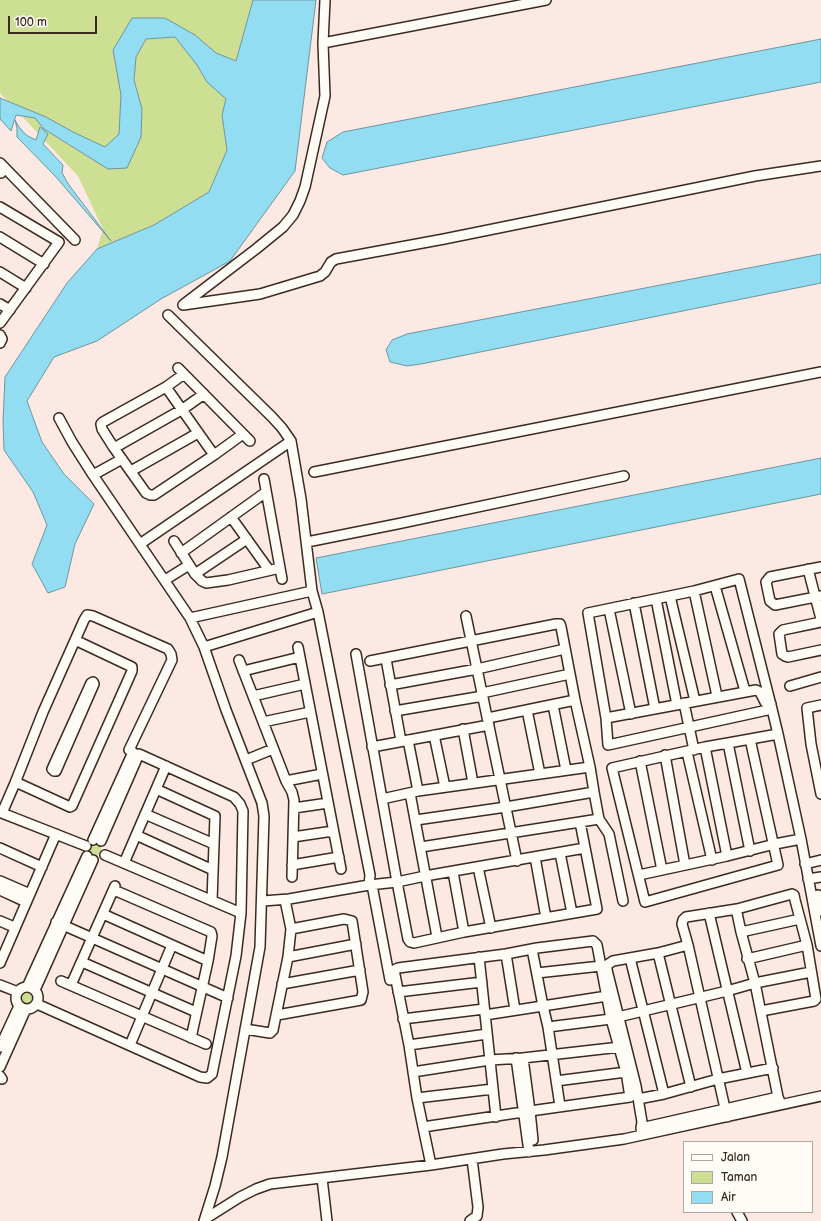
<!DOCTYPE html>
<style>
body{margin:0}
#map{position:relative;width:821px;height:1221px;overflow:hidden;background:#fce9e4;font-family:"Balsamiq Sans",sans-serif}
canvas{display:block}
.legend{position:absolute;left:683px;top:1141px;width:130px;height:72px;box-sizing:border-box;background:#fdfcf7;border:1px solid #afa8a0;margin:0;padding:5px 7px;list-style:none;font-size:12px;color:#3b2a1e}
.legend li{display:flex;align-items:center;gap:8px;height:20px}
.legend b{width:20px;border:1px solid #afa8a0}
.scale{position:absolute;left:8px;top:16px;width:89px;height:18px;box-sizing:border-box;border:2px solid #3b2a1e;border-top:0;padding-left:5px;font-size:12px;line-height:14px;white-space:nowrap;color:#3b2a1e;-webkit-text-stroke:3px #fdfcf7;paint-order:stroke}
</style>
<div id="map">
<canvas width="821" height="1221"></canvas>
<ul class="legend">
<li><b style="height:5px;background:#fdfcf7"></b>Jalan</li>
<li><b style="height:11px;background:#cddf93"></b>Taman</li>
<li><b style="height:11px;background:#92ddf2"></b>Air</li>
</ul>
<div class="scale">100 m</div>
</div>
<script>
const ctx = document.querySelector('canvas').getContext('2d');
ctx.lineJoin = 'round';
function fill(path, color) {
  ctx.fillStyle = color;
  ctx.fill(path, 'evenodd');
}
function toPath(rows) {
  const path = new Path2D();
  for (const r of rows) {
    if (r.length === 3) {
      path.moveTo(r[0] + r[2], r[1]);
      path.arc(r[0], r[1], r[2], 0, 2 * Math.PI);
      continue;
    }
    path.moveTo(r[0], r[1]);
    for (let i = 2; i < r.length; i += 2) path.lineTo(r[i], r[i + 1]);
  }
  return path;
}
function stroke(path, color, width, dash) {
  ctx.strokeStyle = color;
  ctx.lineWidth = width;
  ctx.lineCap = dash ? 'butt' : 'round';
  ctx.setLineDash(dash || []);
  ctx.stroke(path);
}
const green = toPath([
 [0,0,253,0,222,115,227,150,209,192,154,225,97,249,103,229,78,176,0,93],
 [94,849,7],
 [27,998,6]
]);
const water = toPath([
 [253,0,316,0,295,171,230,261,161,299,97,341,54,357,27,401,42,442,64,474,94,504,75,544,65,587,48,593,32,564,47,525,33,492,4,450,3,421,5,377,67,283,97,249,154,225,209,192,227,150,222,115,226,99,207,82,197,65,175,37,146,39,136,57,134,80,142,109,141,137,127,168,108,169,44,129,35,118,16,115,11,131,0,119,0,98,46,117,73,132,105,147,119,134,121,95,113,50,132,18,165,18,195,35,216,53,236,61,253,0],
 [821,39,821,82,343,175,330,168,322,158,327,142,343,132,821,39],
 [15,120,19,127,26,135,36,140,40,127,48,134,43,144,63,165,62,173,69,185,111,241,56,177,17,137,17,128,15,120],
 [821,254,821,283,421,364,407,366,390,362,386,350,392,340,407,334,821,254],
 [821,458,821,494,322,594,316,558,821,458]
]);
const minor = toPath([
 [323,43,546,0],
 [0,163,75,240],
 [0,173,1,173],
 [0,207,59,242,0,323],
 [0,237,44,264],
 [0,272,26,288],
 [0,304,10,310],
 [184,304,256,249,283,227,293,215,300,201,305,187,325,96,323,43,325,0],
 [183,305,260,294,320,276,325,272,331,262,336,259,444,239,755,176,821,166],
 [0,335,2,339,0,343],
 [178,368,250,441],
 [184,374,166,387,103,422,101,424,102,429,114,448,146,493,150,495,154,495,214,455,243,434],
 [166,387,214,455],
 [59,418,72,442,93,475,190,618,204,647,226,710,262,803,264,816,260,947,222,1157,215,1186,204,1221],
 [114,448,183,409,204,394],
 [131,471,198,433],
 [314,472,821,372],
 [93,475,122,459],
 [264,479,282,579],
 [231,517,269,570],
 [174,541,195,574,202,581,206,583,228,580,280,568],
 [307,542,397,524,624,476],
 [140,544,291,441,282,428,272,417,168,315],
 [181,553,266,492],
 [821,567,770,577,766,582,770,601,775,605,821,596],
 [808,569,821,619],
 [195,574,247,539],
 [165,580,189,565],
 [715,586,745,691],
 [694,591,717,696],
 [670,596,695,701],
 [656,599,677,705],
 [634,603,655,709],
 [609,609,631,714],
 [466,616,517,861],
 [190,618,312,591],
 [821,622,783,630,779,634,782,654,785,656,788,657,821,650],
 [75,640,132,667,132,671,72,806,70,807,20,784,15,783,2,813,86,846],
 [204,647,318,612],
 [298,647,341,869],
 [356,654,397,882,408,939,410,942,414,943,464,932,597,909,580,822],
 [386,659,401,741],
 [239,660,286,781,292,792,294,800,292,877],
 [370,661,556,624,560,624,561,627,575,700,590,767,594,792],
 [243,671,300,657],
 [93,682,94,684,56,771,54,771,52,769,91,683,93,682],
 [390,685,477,669,565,649],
 [790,686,821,677],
 [482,693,570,674],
 [253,696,305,684],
 [684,703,694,750],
 [553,705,566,770],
 [821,705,807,708,811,744,821,794],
 [772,709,608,745,606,718,588,613,694,591,739,579,772,709,778,734,801,839,821,946],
 [527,710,540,774],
 [395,711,483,696],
 [488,718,575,700],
 [606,718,756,690,760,692,765,702,771,704],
 [263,722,310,712],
 [463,729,473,783],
 [434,735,445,787],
 [750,739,778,865,645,902,612,768,705,747,728,743,778,734],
 [408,740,418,791],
 [728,743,750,851],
 [372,747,489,725],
 [705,747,727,856],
 [687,752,712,860],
 [665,755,685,865],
 [246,760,273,749],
 [640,761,662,870],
 [286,781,322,774],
 [15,783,43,712,84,620,87,615,93,616,168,649,171,654,172,660,129,750],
 [156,789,215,816,212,901],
 [410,793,437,937],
 [382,799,418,791,590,767],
 [294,808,328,803],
 [145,814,214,844],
 [416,820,506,807,594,792,599,819,609,834,623,901],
 [136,835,213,870],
 [293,837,333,831],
 [93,840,133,752],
 [421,847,599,819],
 [0,848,42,867],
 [560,853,572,913],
 [105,855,241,913],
 [535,857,546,918],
 [124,863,166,766],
 [805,864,821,860],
 [292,865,339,857],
 [478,867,491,928],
 [453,872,464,932],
 [639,875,727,856,775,844,801,839],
 [808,879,821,877],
 [0,881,30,894],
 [369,885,397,882,425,876,585,848],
 [372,885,390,980],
 [0,890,26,902],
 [114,890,211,932,212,936,208,961,191,1038],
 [818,895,821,911],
 [263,901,289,899,369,885,370,875,318,612,312,591,301,499,291,441],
 [709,913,747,1073],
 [737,913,741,932],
 [103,914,208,961],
 [0,921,14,927],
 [56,922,228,998],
 [688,945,727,1117],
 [532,949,543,1006,548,1027,560,1106],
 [658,953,691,1087],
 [506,954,515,1010],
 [288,957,356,944],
 [479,957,496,1117],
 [630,958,664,1094],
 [747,959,807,945],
 [82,962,196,1012],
 [0,963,56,834],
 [537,973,601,966],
 [61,981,206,1044],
 [282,984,360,970],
 [0,985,18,992],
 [71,985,115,886],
 [27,998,11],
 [27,987,87,856],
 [35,990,93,860],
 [398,992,482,982],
 [37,1004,200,1077,207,1078,212,1074,236,956,241,913,243,811,240,804,234,797,139,754,101,841],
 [277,1015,361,1000,363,992,352,921,344,919,291,929],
 [485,1015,607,996],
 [618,1017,727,991,755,983,811,972],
 [403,1019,484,1009],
 [548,1027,611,1019],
 [245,1029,270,1033,273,1030,288,957,291,929,285,900],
 [130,1045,172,945],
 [409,1045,487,1034],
 [0,1047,19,1006],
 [516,1058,529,1152],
 [523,1058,530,1111,533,1140],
 [0,1067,26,1009],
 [413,1072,490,1060,523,1058,620,1047],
 [0,1076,2,1079],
 [556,1081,626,1072],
 [778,1097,755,983,741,932,800,919],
 [417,1098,493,1089],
 [638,1099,664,1094,718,1079,773,1068],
 [423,1127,523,1112,630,1097,626,1072,611,1019,597,945,593,941,537,948,506,954,398,968,394,970,409,1045,417,1098,423,1127,431,1165],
 [641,1128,778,1097,780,1102],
 [642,1135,641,1128,642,1122,636,1086,607,970,607,965,613,961,658,953,688,945,682,924,683,920,686,917,737,909,792,894,794,895,795,900,807,945,816,999,814,1001,761,1011],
 [322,1178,327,1221],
 [737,1212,742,1221],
 [205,1219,240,1197,256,1189,270,1184,431,1165,503,1154,544,1150,624,1139,821,1096],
 [470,1221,477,1216,478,1207,472,1159]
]);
fill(green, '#cddf93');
fill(water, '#92ddf2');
stroke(water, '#6f959d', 1);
stroke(minor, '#3b2a1e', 12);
stroke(minor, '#fdfcf7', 9);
</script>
